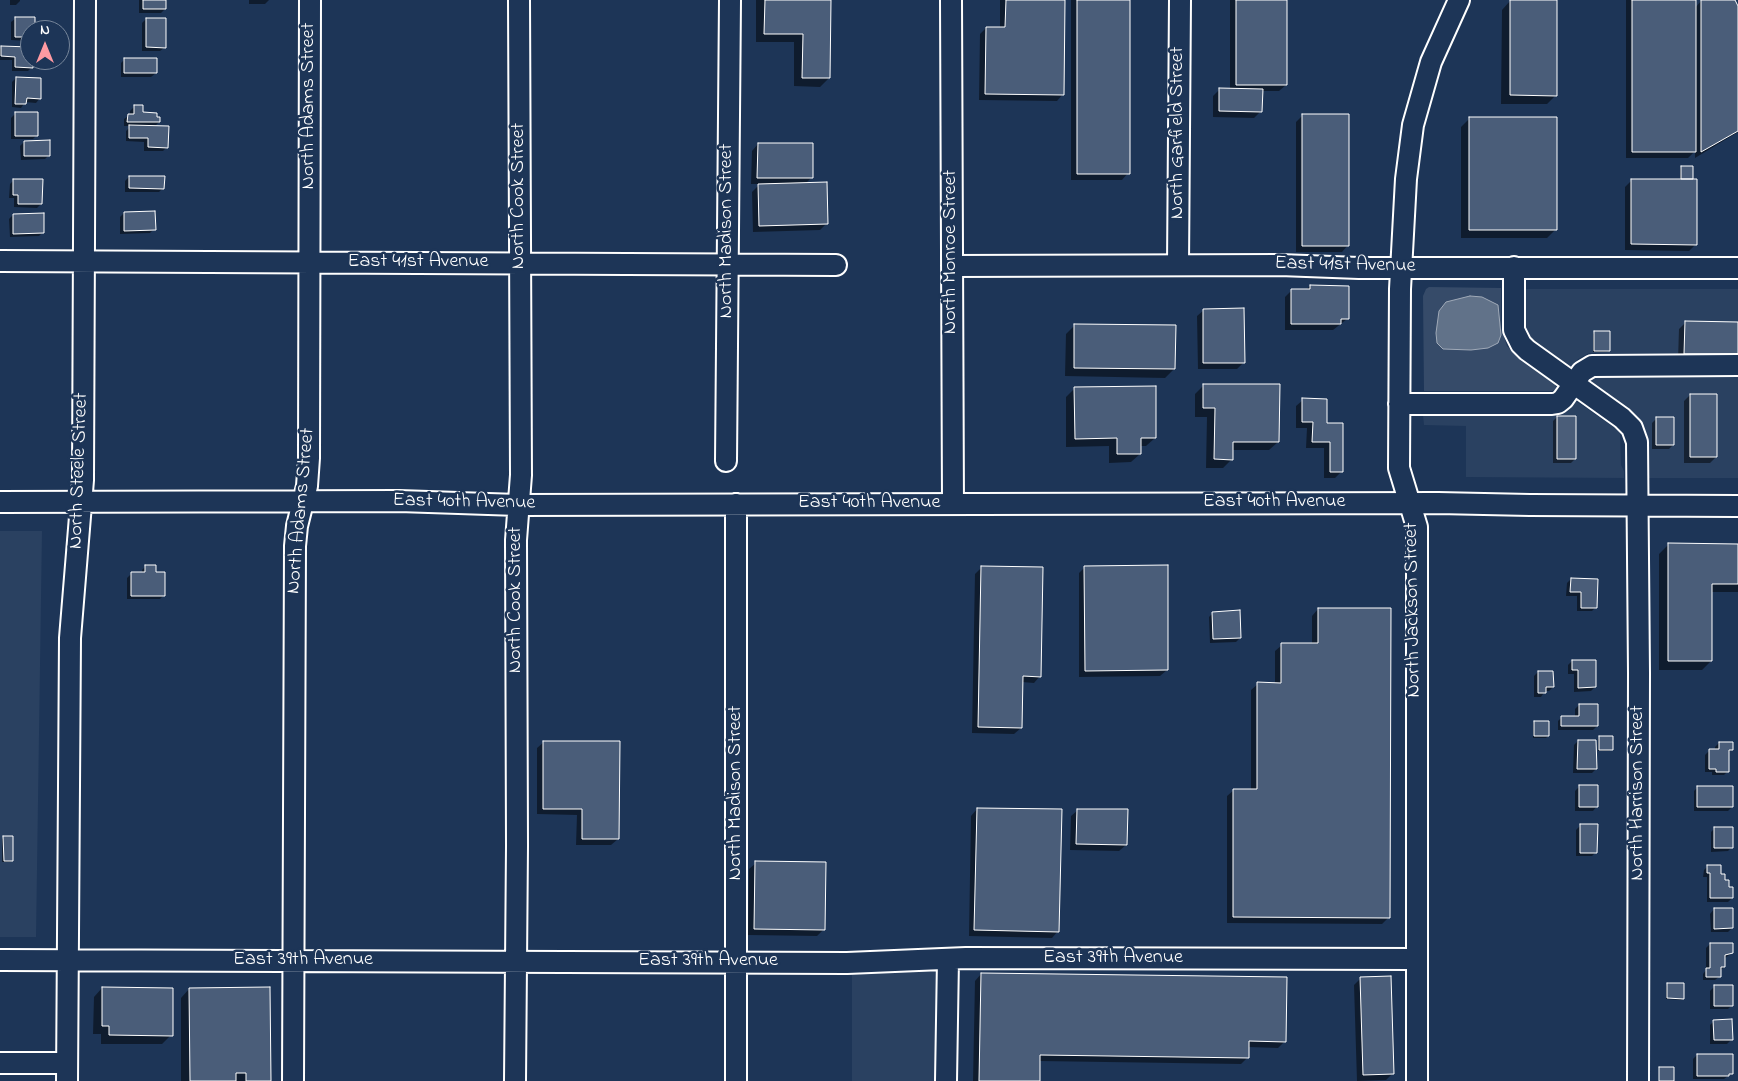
<!DOCTYPE html>
<style>
body{margin:0}
#map{position:relative;width:1738px;height:1081px;overflow:hidden;background:#1d3557;font-family:"Indie Flower",sans-serif}
canvas{display:block}
.north{position:absolute;left:20px;top:20px;width:50px;height:50px;box-sizing:border-box;background:#1d3557;border:1px solid #77869a;border-radius:50%;rotate:0deg;font-size:14px;font-weight:700;line-height:20px;text-align:center;color:#fff}
.north::after{content:'';display:block;margin:auto;width:18px;height:22px;background:#ff9aa2;clip-path:polygon(50% 0,100% 100%,50% 72%,0 100%)}
</style>
<div id="map">
<canvas width="1738" height="1081"></canvas>
<div class="north">N</div>
</div>
<script>
const ctx = document.querySelector('canvas').getContext('2d');
ctx.lineJoin = 'round';
function fill(path, color) {
  ctx.fillStyle = color;
  ctx.fill(path, 'evenodd');
}
function toPath(rows) {
  const path = new Path2D();
  for (const r of rows) {
    path.moveTo(r[0], r[1]);
    for (let i = 2; i < r.length; i += 2) path.lineTo(r[i], r[i + 1]);
  }
  return path;
}
function stroke(path, color, width, dash) {
  ctx.strokeStyle = color;
  ctx.lineWidth = width;
  ctx.lineCap = dash ? 'butt' : 'round';
  ctx.setLineDash(dash || []);
  ctx.stroke(path);
}
function write(font, color, halo, rows, align = 'center') {
  ctx.font = font + ' "Indie Flower",sans-serif';
  ctx.lineWidth = 5;
  ctx.setLineDash([]);
  ctx.textBaseline = 'middle';
  ctx.strokeStyle = halo;
  ctx.fillStyle = color;
  for (const [text, x, y, turn = 0] of rows) {
    ctx.save();
    ctx.translate(x, y);
    ctx.rotate((+turn || 0) * Math.PI / 180);
    ctx.textAlign = isNaN(turn) ? turn : align;
    if (halo) ctx.strokeText(text, 0, 0);
    ctx.fillText(text, 0, 0);
    ctx.restore();
  }
}
const built = toPath([
 [1524,289,1738,289,1738,353,1589,353,1578,359,1570,367,1531,340,1527,334,1525,324],
 [1595,377,1738,377,1738,478,1647,478,1647,441,1643,426,1634,413,1592,383,1592,378],
 [1576,401,1618,430,1620,434,1621,465,1624,471,1624,478,1466,477,1466,426,1424,425,1423,415,1556,415,1566,411],
 [0,531,42,531,36,937,0,937],
 [852,969,936,969,936,1081,852,1081]
]);
const green = toPath([
 [1429,287,1501,288,1501,328,1507,346,1520,360,1555,384,1556,387,1555,390,1552,391,1424,391,1423,296,1426,289]
]);
const water = toPath([
 [1470,296,1482,297,1498,305,1501,335,1498,343,1488,348,1471,350,1443,349,1437,343,1436,333,1439,311,1446,302,1470,296]
]);
const shadow = toPath([
 [10,0,20,0,20,1,16,5,10,5],
 [139,0,165,0,165,9,161,13,139,13],
 [249,0,269,0,265,4,249,4],
 [756,0,829,0,829,78,820,87,794,86,794,42,756,42],
 [1000,0,1064,0,1063,94,1057,101,979,100,980,34,986,28,1000,28],
 [1071,0,1129,0,1128,173,1122,180,1071,180],
 [1230,0,1286,0,1286,85,1279,91,1261,91,1261,111,1254,118,1213,117,1213,96,1219,90,1230,90],
 [1626,0,1695,0,1695,8,1701,1,1738,8,1738,132,1695,158,1695,151,1688,158,1626,158],
 [1510,1,1556,95,1547,104,1501,104,1502,10],
 [16,18,33,30,30,30,29,41,11,40,11,22],
 [146,19,165,47,160,51,142,51,142,23],
 [2,47,30,48,30,60,32,60,32,67,28,71,12,71,12,60,0,60,0,49],
 [125,59,156,73,151,77,121,77,121,63],
 [16,78,40,98,36,103,25,102,21,108,12,107,12,82],
 [134,107,142,114,156,118,159,122,154,127,167,147,163,151,144,151,144,142,126,141,126,131,131,126,124,126,124,119,130,115,130,111],
 [15,114,37,135,33,139,11,139,11,118],
 [1303,115,1348,245,1342,252,1296,252,1296,122],
 [1470,118,1556,229,1547,238,1461,238,1461,127],
 [24,142,49,155,45,159,21,160,20,146],
 [758,144,811,178,805,184,826,224,820,230,753,232,752,192,760,184,751,184,752,151],
 [1681,167,1696,244,1689,251,1625,250,1625,187,1632,180,1680,180,1680,169],
 [129,177,163,188,159,192,125,192,125,181],
 [14,180,41,204,37,208,14,207,14,198,9,198,10,184],
 [124,213,154,229,150,233,120,234,120,217],
 [13,215,43,232,39,236,10,237,9,219],
 [1310,286,1347,319,1333,330,1285,330,1285,297,1292,290,1306,290],
 [1204,310,1244,362,1237,369,1198,369,1197,316],
 [1685,323,1738,323,1738,360,1678,360,1679,329],
 [1075,325,1174,369,1165,378,1065,376,1066,334],
 [1594,333,1609,351,1607,352,1593,352,1593,334],
 [1204,385,1278,442,1269,450,1232,450,1232,459,1223,468,1206,468,1207,417,1195,417,1195,394],
 [1075,388,1155,438,1146,446,1140,446,1140,454,1131,462,1109,463,1109,446,1066,447,1066,397],
 [1690,395,1716,457,1710,463,1684,463,1684,401],
 [1303,400,1326,424,1342,471,1335,478,1324,478,1324,448,1306,448,1307,428,1296,428,1296,406],
 [1557,417,1575,459,1571,463,1553,463,1553,421],
 [1656,419,1673,445,1669,449,1652,449,1652,423],
 [1668,545,1738,545,1738,592,1711,592,1711,661,1702,670,1659,670,1659,554],
 [146,566,155,573,164,595,160,599,127,599,127,578,132,573,142,573,142,570],
 [982,567,1040,676,1034,683,1022,682,1021,728,1014,734,972,733,975,574],
 [1085,567,1167,670,1160,676,1079,677,1079,573],
 [1571,579,1596,607,1592,611,1577,611,1577,596,1566,596,1567,583],
 [1318,609,1389,917,1382,924,1227,923,1227,796,1234,790,1251,790,1251,690,1258,684,1275,684,1275,651,1282,645,1312,645,1312,616],
 [1213,613,1240,638,1236,642,1210,643,1209,617],
 [1572,661,1595,687,1591,691,1574,692,1574,674,1568,674,1568,665],
 [1538,672,1553,687,1549,691,1545,691,1541,697,1534,697,1534,676],
 [1579,705,1597,726,1593,730,1558,730,1558,721,1562,717,1575,717,1575,709],
 [1534,722,1548,736,1546,738,1533,738,1533,724],
 [1600,738,1611,749,1610,751,1598,751,1598,739],
 [1578,741,1596,769,1592,773,1573,773,1574,745],
 [544,742,618,839,611,845,576,845,577,815,537,814,537,748],
 [1719,743,1732,749,1728,753,1728,771,1724,775,1712,775,1712,772,1705,772,1705,755,1709,751,1715,751,1715,747],
 [1579,787,1597,806,1593,811,1575,811,1575,791],
 [1698,787,1732,807,1728,811,1694,811,1694,791],
 [977,809,1058,931,1052,938,969,936,971,816],
 [1078,810,1126,845,1119,851,1070,850,1071,816],
 [1580,826,1596,852,1592,856,1576,856,1576,830],
 [1715,828,1732,847,1728,851,1711,852,1711,832],
 [4,837,12,861,10,862,2,862,2,839],
 [756,863,824,929,817,936,748,935,749,869],
 [1708,866,1720,875,1724,881,1732,898,1728,902,1707,902,1707,877,1703,877,1704,870],
 [1714,909,1732,928,1728,932,1711,932,1710,914],
 [1710,944,1732,953,1725,958,1724,967,1720,971,1720,976,1715,980,1703,980,1703,974,1706,970,1706,948],
 [981,974,1285,1041,1278,1048,1248,1047,1248,1057,1241,1064,1039,1061,1039,1081,973,1081,975,981],
 [1360,979,1393,1073,1386,1080,1357,1081,1354,985],
 [1668,984,1683,998,1681,1000,1666,999,1666,986],
 [1714,987,1732,1005,1728,1009,1710,1009,1710,991],
 [102,988,171,1035,162,1044,101,1044,101,1034,93,1034,94,997],
 [189,989,270,1081,181,1081,181,998],
 [1714,1021,1731,1040,1727,1044,1710,1044,1710,1025],
 [1697,1055,1732,1073,1724,1079,1693,1079,1693,1059]
]);
const building = toPath([
 [143,0,166,0,166,9,143,9,143,0],
 [765,0,831,0,830,78,802,78,803,34,764,34,765,0],
 [1006,0,1065,0,1064,95,985,94,986,27,1005,27,1006,0],
 [1077,0,1130,0,1130,174,1077,174,1077,0],
 [1236,0,1287,0,1287,85,1236,85,1236,0],
 [1510,0,1557,0,1557,96,1510,95,1510,0],
 [1632,0,1696,0,1696,152,1632,152,1632,0],
 [1701,0,1735,0,1738,6,1738,131,1701,152,1701,0],
 [15,17,35,17,35,30,30,30,30,37,15,37,15,17],
 [146,18,166,18,166,48,146,47,146,18],
 [1,46,30,47,30,60,33,60,33,68,15,67,15,57,1,56,1,46],
 [124,58,157,58,157,73,124,73,124,58],
 [16,77,41,78,41,99,27,98,26,104,15,104,16,77],
 [1219,88,1263,89,1262,112,1219,111,1219,88],
 [134,105,143,105,143,112,157,113,157,117,160,117,160,122,127,122,128,114,134,114,134,105],
 [15,112,38,112,38,136,15,136,15,112],
 [1302,114,1349,114,1349,246,1302,246,1302,114],
 [1469,117,1557,117,1557,230,1469,230,1469,117],
 [129,125,169,126,168,148,148,147,148,138,129,138,129,125],
 [50,140,50,156,24,156,24,141,50,140],
 [758,143,813,143,813,178,757,178,758,143],
 [1681,166,1693,166,1693,179,1681,179,1681,166],
 [129,176,165,176,164,189,129,188,129,176],
 [13,179,43,179,42,204,18,204,18,195,13,195,13,179],
 [1631,179,1697,179,1697,245,1631,244,1631,179],
 [827,182,828,224,759,226,758,184,827,182],
 [155,211,156,230,124,231,124,212,155,211],
 [44,213,44,233,13,234,13,214,44,213],
 [1310,285,1349,286,1349,319,1341,319,1341,324,1291,324,1291,289,1310,289,1310,285],
 [1244,308,1245,363,1203,363,1203,309,1244,308],
 [1685,321,1738,322,1738,354,1684,354,1685,321],
 [1074,324,1176,325,1175,369,1074,368,1074,324],
 [1594,331,1610,331,1610,351,1594,351,1594,331],
 [1203,384,1280,384,1279,442,1233,442,1233,460,1214,459,1215,408,1203,408,1203,384],
 [1156,386,1156,438,1141,438,1141,454,1117,454,1117,438,1075,439,1074,387,1156,386],
 [1690,394,1717,394,1717,457,1690,457,1690,394],
 [1302,398,1327,399,1327,423,1343,423,1343,472,1330,472,1330,442,1312,442,1313,422,1302,422,1302,398],
 [1557,416,1576,416,1576,459,1557,459,1557,416],
 [1656,417,1674,417,1674,445,1656,445,1656,417],
 [1668,543,1738,544,1738,584,1712,584,1712,661,1668,661,1668,543],
 [145,565,156,565,156,572,165,572,165,596,131,596,131,572,145,572,145,565],
 [1168,565,1168,670,1085,671,1084,566,1168,565],
 [981,566,1043,567,1041,677,1023,676,1022,728,978,727,981,566],
 [1571,578,1598,579,1597,608,1581,608,1581,592,1570,592,1571,578],
 [1318,608,1391,608,1390,918,1233,917,1233,789,1257,789,1257,682,1281,683,1281,643,1318,643,1318,608],
 [1240,610,1241,638,1213,639,1212,612,1240,610],
 [1572,660,1596,660,1596,687,1578,688,1578,670,1572,670,1572,660],
 [1538,671,1553,671,1554,687,1546,687,1546,693,1538,693,1538,671],
 [1579,704,1598,704,1598,726,1561,726,1561,716,1579,716,1579,704],
 [1534,721,1549,721,1549,736,1534,736,1534,721],
 [1599,736,1613,736,1613,750,1599,750,1599,736],
 [1578,740,1596,740,1597,769,1577,769,1578,740],
 [543,741,620,741,619,839,582,839,582,809,543,809,543,741],
 [1719,742,1733,742,1733,750,1729,750,1729,772,1716,772,1716,769,1709,769,1709,749,1719,749,1719,742],
 [1579,785,1598,785,1598,807,1579,807,1579,785],
 [1697,786,1733,786,1733,807,1697,807,1697,786],
 [977,808,1062,809,1059,932,974,930,977,808],
 [1077,809,1128,809,1127,845,1076,844,1077,809],
 [1580,824,1598,824,1597,853,1580,853,1580,824],
 [1714,827,1733,827,1733,848,1714,848,1714,827],
 [3,836,13,836,13,861,4,861,3,836],
 [755,861,826,862,825,930,754,929,755,861],
 [1707,865,1721,865,1721,874,1725,874,1725,880,1729,880,1729,887,1733,887,1733,898,1710,898,1710,873,1707,873,1707,865],
 [1714,908,1733,908,1733,928,1714,929,1714,908],
 [1710,943,1733,943,1733,953,1725,955,1725,967,1721,967,1721,977,1706,977,1706,968,1710,968,1710,943],
 [981,973,1287,977,1286,1042,1249,1041,1249,1058,1040,1055,1040,1081,979,1081,981,973],
 [1391,976,1394,1074,1363,1075,1360,977,1391,976],
 [1667,983,1684,983,1684,999,1667,998,1667,983],
 [1714,985,1733,985,1733,1006,1714,1006,1714,985],
 [102,987,173,988,173,1036,109,1035,109,1026,102,1026,102,987],
 [270,987,271,1081,246,1081,246,1073,236,1073,236,1081,190,1081,189,988,270,987],
 [1732,1019,1733,1040,1714,1040,1713,1020,1732,1019],
 [1697,1054,1733,1054,1733,1074,1729,1074,1729,1076,1697,1076,1697,1054],
 [1659,1067,1674,1067,1674,1081,1659,1081,1659,1067]
]);
const minor = toPath([
 [951,0,953,504],
 [0,261,836,265],
 [1178,265,1180,0],
 [952,266,1280,265,1359,268,1738,268],
 [1514,267,1514,330,1521,344,1527,350,1622,418,1632,428,1637,442,1639,673,1638,1081],
 [1399,404,1552,404,1558,403,1563,399,1582,372,1592,366,1738,365],
 [726,461,730,0],
 [0,502,399,501,518,505,1438,503,1530,505,1738,506],
 [0,960,847,963,966,958,1416,959],
 [0,1063,67,1063],
 [67,1081,70,638,83,480,85,0],
 [293,1081,295,546,297,526,307,486,309,458,310,0],
 [515,1081,517,846,516,540,521,475,519,0],
 [736,1081,736,504],
 [946,1081,948,959],
 [1417,1081,1417,527,1399,468,1400,289,1406,179,1413,125,1431,62,1459,0]
]);
const streetNames = [
 ["North Adams Street",310,106,-90],
 ["North Garfield Street",1179,133,-90],
 ["North Cook Street",520,196,-90],
 ["North Madison Street",728,231,-90],
 ["North Monroe Street",952,252,-90],
 ["East 41st Avenue",418,263],
 ["East 41st Avenue",1345,266,1],
 ["North Steele Street",80,471,-88],
 ["East 40th Avenue",464,503,1],
 ["East 40th Avenue",1274,503],
 ["East 40th Avenue",869,504],
 ["North Adams Street",302,511,-85],
 ["North Cook Street",517,600,-90],
 ["North Jackson Street",1414,610,-91],
 ["North Madison Street",737,793,-90],
 ["North Harrison Street",1639,793,-90],
 ["East 39th Avenue",1113,959],
 ["East 39th Avenue",303,961],
 ["East 39th Avenue",708,962]
];
fill(built, '#2a4161');
fill(green, '#364b69');
fill(water, '#617289');
stroke(water, '#a0aab8', 1);
fill(shadow, '#0007');
fill(building, '#4a5d79');
stroke(building, '#fff', 1);
stroke(minor, '#fff', 24);
stroke(minor, '#1d3557', 20);
write('20px', '#fff', '#1d3557', streetNames);
</script>
